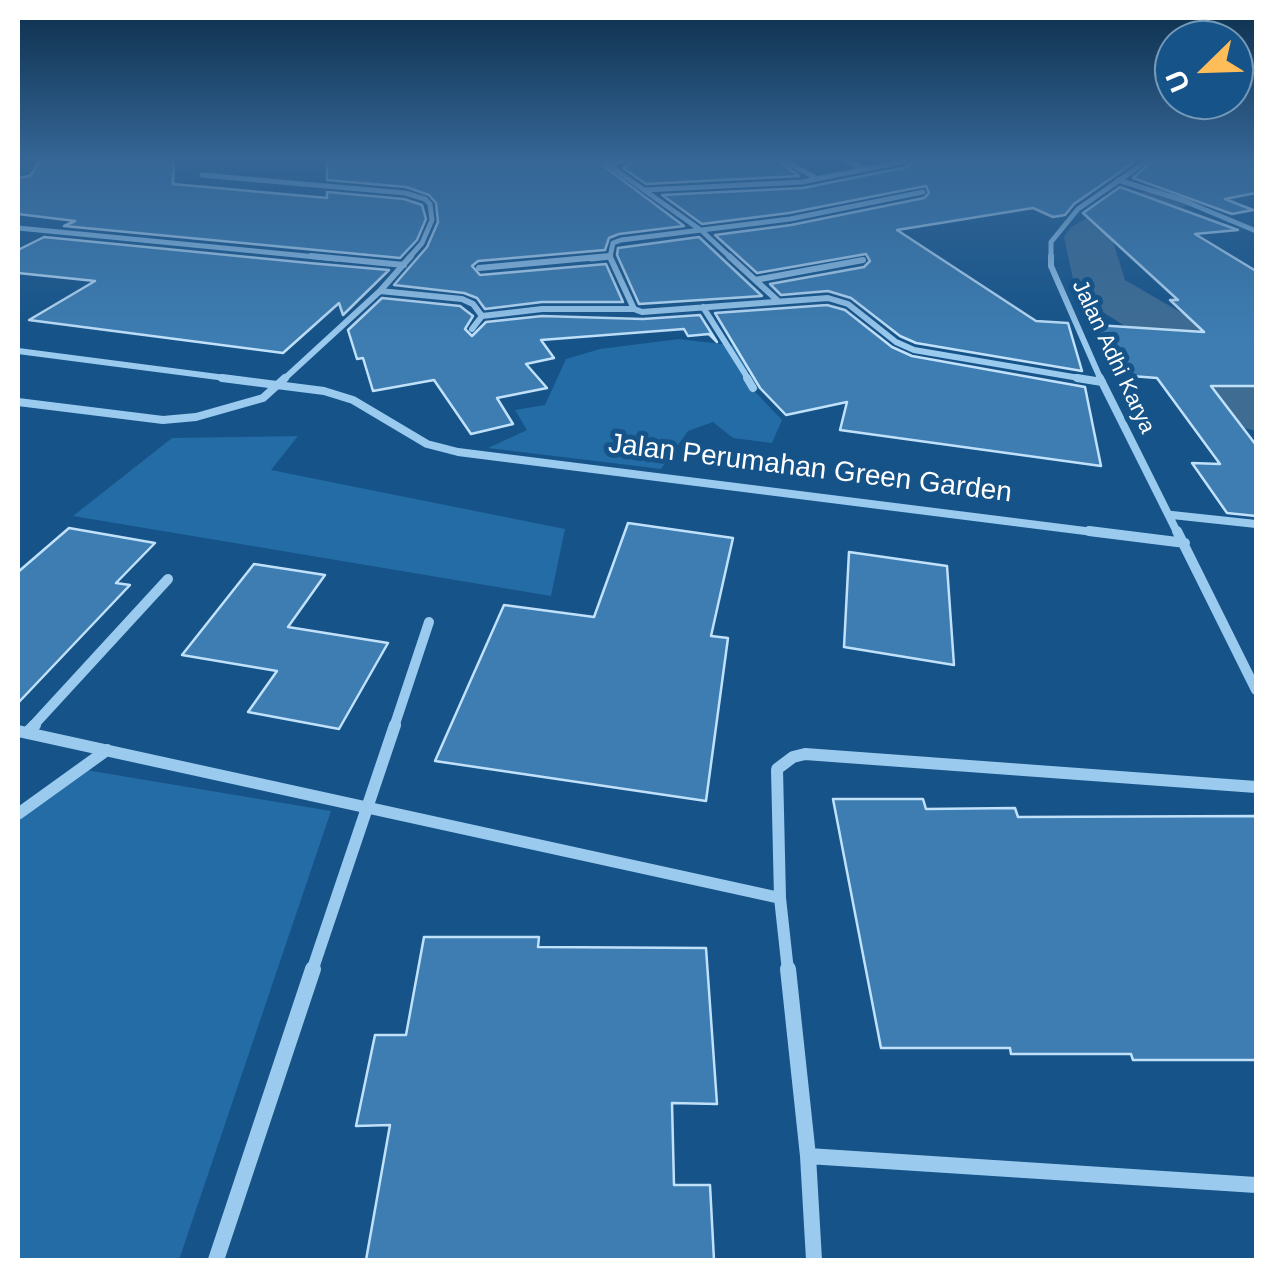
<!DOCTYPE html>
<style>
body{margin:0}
#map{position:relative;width:1274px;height:1278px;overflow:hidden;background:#155388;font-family:Helvetica,sans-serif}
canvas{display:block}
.frame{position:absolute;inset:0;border:20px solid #fff;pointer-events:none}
.north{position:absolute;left:1154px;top:20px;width:100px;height:100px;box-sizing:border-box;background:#155388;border:2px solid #7398b8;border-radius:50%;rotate:247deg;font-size:28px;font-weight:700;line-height:40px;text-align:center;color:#fff}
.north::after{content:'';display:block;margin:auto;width:35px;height:45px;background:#ffbd59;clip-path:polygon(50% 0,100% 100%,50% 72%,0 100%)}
</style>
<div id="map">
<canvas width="1274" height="1278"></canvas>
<div class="frame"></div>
<div class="north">U</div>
</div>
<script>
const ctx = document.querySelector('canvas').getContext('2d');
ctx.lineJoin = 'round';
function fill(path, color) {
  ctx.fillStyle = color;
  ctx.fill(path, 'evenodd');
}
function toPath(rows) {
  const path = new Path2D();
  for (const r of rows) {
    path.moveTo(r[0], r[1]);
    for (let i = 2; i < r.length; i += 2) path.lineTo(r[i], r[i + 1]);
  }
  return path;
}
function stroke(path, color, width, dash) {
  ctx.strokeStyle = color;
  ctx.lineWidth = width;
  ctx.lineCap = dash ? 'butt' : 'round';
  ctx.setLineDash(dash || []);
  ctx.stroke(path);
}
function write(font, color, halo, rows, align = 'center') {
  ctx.font = font + ' Helvetica,sans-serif';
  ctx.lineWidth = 10;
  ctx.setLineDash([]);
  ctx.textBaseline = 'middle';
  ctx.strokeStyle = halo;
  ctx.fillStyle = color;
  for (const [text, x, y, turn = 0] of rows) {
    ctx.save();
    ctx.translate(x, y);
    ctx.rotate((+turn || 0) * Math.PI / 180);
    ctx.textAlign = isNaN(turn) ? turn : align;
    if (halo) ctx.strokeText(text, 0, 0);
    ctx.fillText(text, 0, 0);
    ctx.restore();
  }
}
const green = toPath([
 [679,339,738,346,752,367,742,378,782,420,772,443,733,438,713,422,688,431,661,469,488,448,527,430,515,410,545,405,566,359,600,349],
 [298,436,271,470,565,529,551,596,73,516,172,438],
 [80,769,331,811,179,1260,18,1260,18,821]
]);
const river = toPath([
 [1256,161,1256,184,1207,198,1144,222,1113,242,1125,280,1213,331,1256,374,1256,431,1233,425,1171,355,1082,299,1075,288,1064,237,1071,227,1112,204,1177,180,1256,161]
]);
const building = toPath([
 [40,161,174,162,173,184,327,198,327,192,404,199,422,205,426,219,417,240,400,258,64,226,75,221,18,214,18,178,30,176,40,161],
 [327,161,597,161,684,226,619,234,609,238,605,250,478,261,472,266,480,275,606,264,623,302,542,302,485,309,477,298,464,293,394,285,427,247,438,222,436,203,429,195,406,187,327,180,327,161],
 [634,161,779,161,799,176,646,184,623,168,634,161],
 [912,161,1136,161,1074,204,1065,215,1053,217,1033,208,897,230,1036,321,1068,323,1082,371,916,343,900,336,851,298,828,291,781,295,770,284,864,267,870,261,866,254,757,273,715,235,791,225,924,198,929,193,926,186,789,213,702,224,662,195,803,188,907,167,912,161],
 [1153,161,1256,161,1256,193,1225,199,1253,210,1232,214,1133,178,1153,161],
 [1120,187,1238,230,1195,234,1256,271,1256,386,1211,386,1256,445,1256,516,1227,513,1192,463,1220,464,1157,378,1131,376,1096,325,1204,332,1170,300,1178,300,1083,213,1120,187],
 [44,237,309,263,389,270,343,315,339,303,283,353,29,320,95,281,18,273,18,250,44,237],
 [699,237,762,296,639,304,617,255,618,248,699,237],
 [382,298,460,306,473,316,465,329,472,336,486,322,542,316,643,319,700,315,717,342,709,334,688,336,684,329,541,340,554,358,526,364,547,388,497,398,513,424,471,434,434,380,373,391,363,358,357,359,348,330,382,298],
 [827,305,845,310,892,347,912,356,1085,387,1101,466,840,430,847,402,786,415,760,388,715,313,827,305],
 [628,523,733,538,711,636,728,638,706,801,435,761,504,605,594,617,628,523],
 [69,528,155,543,116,583,130,585,18,703,18,572,69,528],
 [849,552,947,566,954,665,844,647,849,552],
 [254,564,325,575,288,627,388,643,339,729,248,712,277,671,182,655,254,564],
 [833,799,923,799,926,809,1015,808,1018,817,1256,816,1256,1060,1133,1060,1131,1054,1011,1054,1010,1048,881,1048,833,799],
 [424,937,539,937,538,947,706,948,717,1104,672,1103,674,1185,710,1185,714,1260,366,1260,390,1125,356,1126,375,1035,406,1035,424,937]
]);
const streetFar5 = toPath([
 [603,161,702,231,732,259],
 [785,161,816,178],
 [847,161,865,169],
 [606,163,628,161],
 [202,175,405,193,425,199,430,204,432,220,422,243,408,259],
 [1118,180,1182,200,1256,231],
 [644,190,802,182,906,161],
 [18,228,337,259],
 [591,259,610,257,613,243,621,240,790,219,923,192],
 [1051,259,1051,242,1078,209,1147,161]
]);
const streetFar4 = toPath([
 [311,256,404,265],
 [729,256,777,300],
 [1051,256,1051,266,1101,380],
 [610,257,634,309,642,312,828,298,848,304,896,342,914,350,1091,380],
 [479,268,610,256],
 [755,280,863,260],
 [380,291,462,299,473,304,482,316,472,329],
 [703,307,749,380],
 [482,316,542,309,634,309],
 [18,351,241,380],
 [283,380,380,291,411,256]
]);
const streetFar3 = toPath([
 [222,378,324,391,353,400,427,444,458,452,1109,534],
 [747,378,753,388],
 [1077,378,1102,382],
 [1100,378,1178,534],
 [18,402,163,420,196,417,263,398,285,378],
 [1172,515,1256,524]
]);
const streetFar2 = toPath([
 [1089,531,1185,543],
 [1177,531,1256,690],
 [32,727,168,579],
 [394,727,429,622]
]);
const streetFar1 = toPath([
 [18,731,780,898],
 [27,733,35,725],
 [18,814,107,750],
 [312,971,395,725],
 [788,971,780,898,777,769,793,757,805,754,1256,787]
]);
const street = toPath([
 [788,969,808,1156,814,1260],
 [808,1156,1256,1185],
 [216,1260,313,969]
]);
const farStreetnames = [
 ["Jalan Adhi Karya",1113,357,65]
];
const streetNames = [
 ["Jalan Perumahan Green Garden",810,469,7]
];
fill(green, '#246ca5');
fill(river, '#3e6c93');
fill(building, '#3d7db2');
stroke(building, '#c1e1fb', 2.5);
stroke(streetFar5, '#9bcaef', 5);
stroke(streetFar4, '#9bcaef', 6);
stroke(streetFar3, '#9bcaef', 8);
stroke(streetFar2, '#9bcaef', 10);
stroke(streetFar1, '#9bcaef', 12);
stroke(street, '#9bcaef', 16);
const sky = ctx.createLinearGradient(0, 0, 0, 340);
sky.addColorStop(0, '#0c2e4b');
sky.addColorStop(0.47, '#356696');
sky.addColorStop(1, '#35669600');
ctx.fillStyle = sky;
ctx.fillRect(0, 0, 1274, 340);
write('22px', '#fff', '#155388', farStreetnames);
write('28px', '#fff', '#155388', streetNames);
</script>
